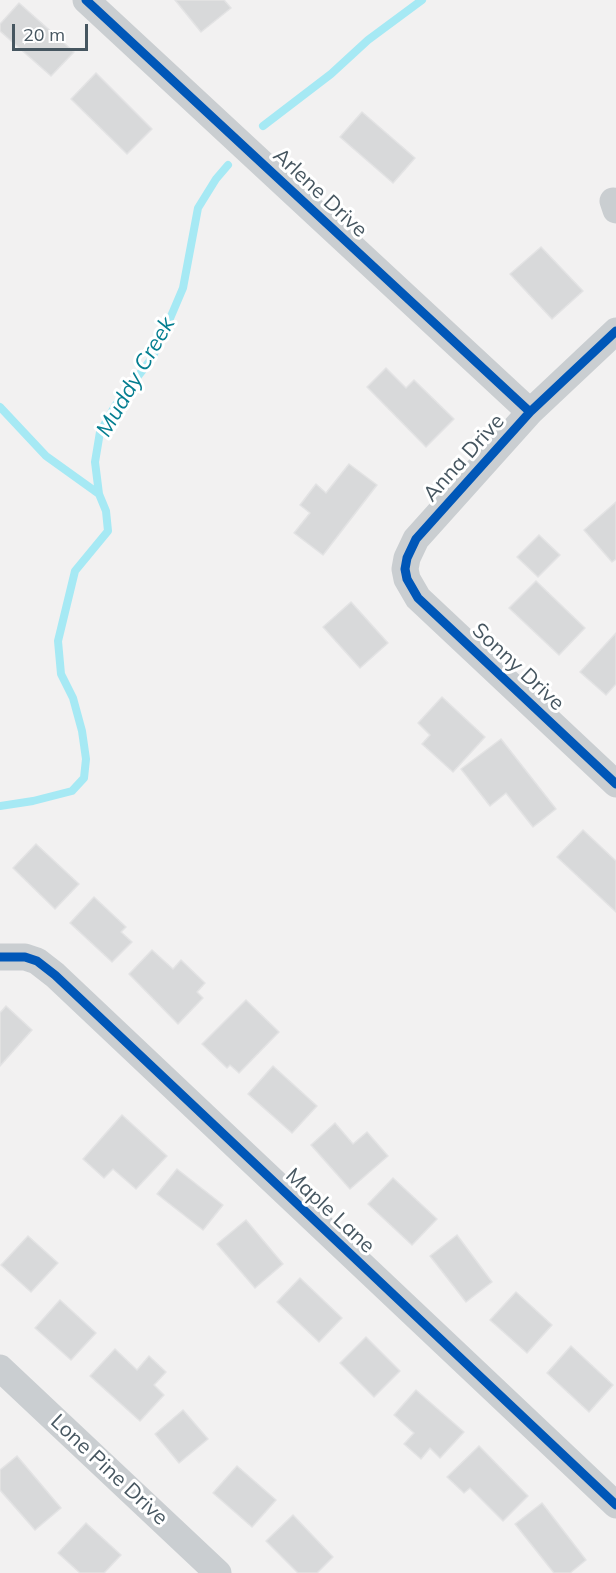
<!DOCTYPE html>
<style>
body{margin:0}
#map{position:relative;width:616px;height:1573px;overflow:hidden;background:#f2f1f1;font-family:Mulish,sans-serif}
canvas{display:block}
.scale{position:absolute;left:12px;top:24px;width:76px;height:27px;box-sizing:border-box;border:3px solid #465660;border-top:0;padding-left:8px;font-size:18px;line-height:21px;white-space:nowrap;color:#465660;-webkit-text-stroke:4px #fff;paint-order:stroke}
</style>
<div id="map">
<canvas width="616" height="1573"></canvas>
<div class="scale">20 m</div>
</div>
<script>
const ctx = document.querySelector('canvas').getContext('2d');
ctx.lineJoin = 'round';
function toPath(rows) {
  const path = new Path2D();
  for (const r of rows) {
    path.moveTo(r[0], r[1]);
    for (let i = 2; i < r.length; i += 2) path.lineTo(r[i], r[i + 1]);
  }
  return path;
}
function stroke(path, color, width, dash) {
  ctx.strokeStyle = color;
  ctx.lineWidth = width;
  ctx.lineCap = dash ? 'butt' : 'round';
  ctx.setLineDash(dash || []);
  ctx.stroke(path);
}
function fill(path, color) {
  ctx.fillStyle = color;
  ctx.fill(path, 'evenodd');
}
function write(font, color, halo, rows, align = 'center') {
  ctx.font = font + ' Mulish,sans-serif';
  ctx.lineWidth = 6;
  ctx.setLineDash([]);
  ctx.textBaseline = 'middle';
  ctx.strokeStyle = halo;
  ctx.fillStyle = color;
  for (const [text, x, y, turn = 0] of rows) {
    ctx.save();
    ctx.translate(x, y);
    ctx.rotate((+turn || 0) * Math.PI / 180);
    ctx.textAlign = isNaN(turn) ? turn : align;
    if (halo) ctx.strokeText(text, 0, 0);
    ctx.fillText(text, 0, 0);
    ctx.restore();
  }
}
const stream = toPath([
 [263,126,331,74,368,40,422,0],
 [0,407,46,456,99,494],
 [0,806,33,801,72,791,84,778,86,759,82,731,73,698,61,674,58,641,75,571,108,531,106,511,99,494,95,462,100,432,115,406,152,358,163,335,183,288,198,208,216,179,228,165]
]);
const building = toPath([
 [175,0,224,0,231,8,201,32,175,0],
 [19,3,74,52,51,76,0,31,0,24,19,3],
 [96,73,152,129,127,154,71,99,96,73],
 [362,112,415,158,393,183,340,137,362,112],
 [541,247,583,291,552,319,510,274,541,247],
 [386,368,406,388,414,380,454,419,426,447,367,387,386,368],
 [349,464,377,485,323,555,294,533,310,513,300,505,316,484,326,493,349,464],
 [616,502,616,559,612,562,584,530,616,502],
 [539,535,560,555,538,577,517,557,539,535],
 [536,581,585,628,559,655,509,608,536,581],
 [351,602,388,643,360,668,323,627,351,602],
 [616,633,616,684,606,695,580,672,616,633],
 [442,697,485,737,453,772,422,744,430,735,418,723,442,697],
 [501,739,556,809,533,827,506,793,490,806,461,769,501,739],
 [583,830,616,861,616,912,557,857,583,830],
 [36,844,79,884,55,909,13,868,36,844],
 [94,897,126,927,121,932,132,942,112,962,70,923,94,897],
 [152,950,173,969,181,960,205,983,197,992,203,998,178,1024,129,974,152,950],
 [246,1000,279,1032,239,1073,230,1065,227,1068,202,1044,246,1000],
 [6,1006,32,1030,0,1066,0,1013,6,1006],
 [273,1066,317,1106,292,1133,248,1094,273,1066],
 [122,1115,167,1156,136,1189,113,1169,104,1178,83,1159,122,1115],
 [335,1123,353,1144,367,1132,388,1156,350,1189,311,1145,335,1123],
 [177,1169,223,1205,203,1230,157,1194,177,1169],
 [393,1178,437,1219,412,1245,368,1204,393,1178],
 [246,1220,283,1264,255,1288,217,1244,246,1220],
 [457,1235,492,1282,466,1302,430,1256,457,1235],
 [28,1236,58,1263,31,1292,1,1265,28,1236],
 [300,1278,342,1318,319,1342,277,1302,300,1278],
 [516,1292,552,1325,527,1353,490,1320,516,1292],
 [60,1300,96,1333,71,1360,35,1328,60,1300],
 [366,1337,400,1371,374,1397,340,1363,366,1337],
 [571,1346,613,1385,589,1412,547,1373,571,1346],
 [115,1349,137,1370,149,1356,166,1372,154,1385,164,1395,140,1421,90,1376,115,1349],
 [416,1390,464,1432,440,1458,430,1448,421,1459,404,1444,414,1433,394,1415,416,1390],
 [183,1410,208,1439,179,1463,155,1434,183,1410],
 [479,1446,528,1496,503,1521,470,1488,464,1493,447,1477,479,1446],
 [17,1456,61,1508,35,1530,0,1490,0,1470,17,1456],
 [237,1466,276,1500,252,1527,213,1493,237,1466],
 [542,1503,586,1560,570,1573,554,1573,515,1524,542,1503],
 [293,1515,333,1557,317,1573,298,1573,266,1541,293,1515],
 [86,1523,121,1555,104,1573,80,1573,58,1553,86,1523]
]);
const street = toPath([
 [86,0,530,412],
 [613,201,616,210],
 [616,331,530,412,416,539,407,558,405,569,407,579,418,598,616,784],
 [0,957,25,957,37,961,55,975,616,1505],
 [0,1368,218,1573]
]);
const cycleway = toPath([
 [86,0,530,412],
 [616,331,530,412,416,539,407,558,405,569,407,579,418,598,616,784],
 [0,957,25,957,37,961,55,975,616,1505]
]);
const streetNames = [
 ["Arlene Drive",320,193,43],
 ["Anna Drive",464,458,-48],
 ["Sonny Drive",518,667,43],
 ["Maple Lane",330,1211,43],
 ["Lone Pine Drive",109,1470,43]
];
const waterNames = [
 ["Muddy Creek",136,377,-60]
];
stroke(stream, '#a6e9f4', 8);
fill(building, '#d8d9da');
stroke(building, '#e3e3e4', 1.5);
stroke(street, '#caced1', 27);
stroke(cycleway, '#0057b8', 9);
write('21px', '#465660', '#fff', streetNames);
write('italic 22px', '#047e90', '#fff', waterNames);
</script>
